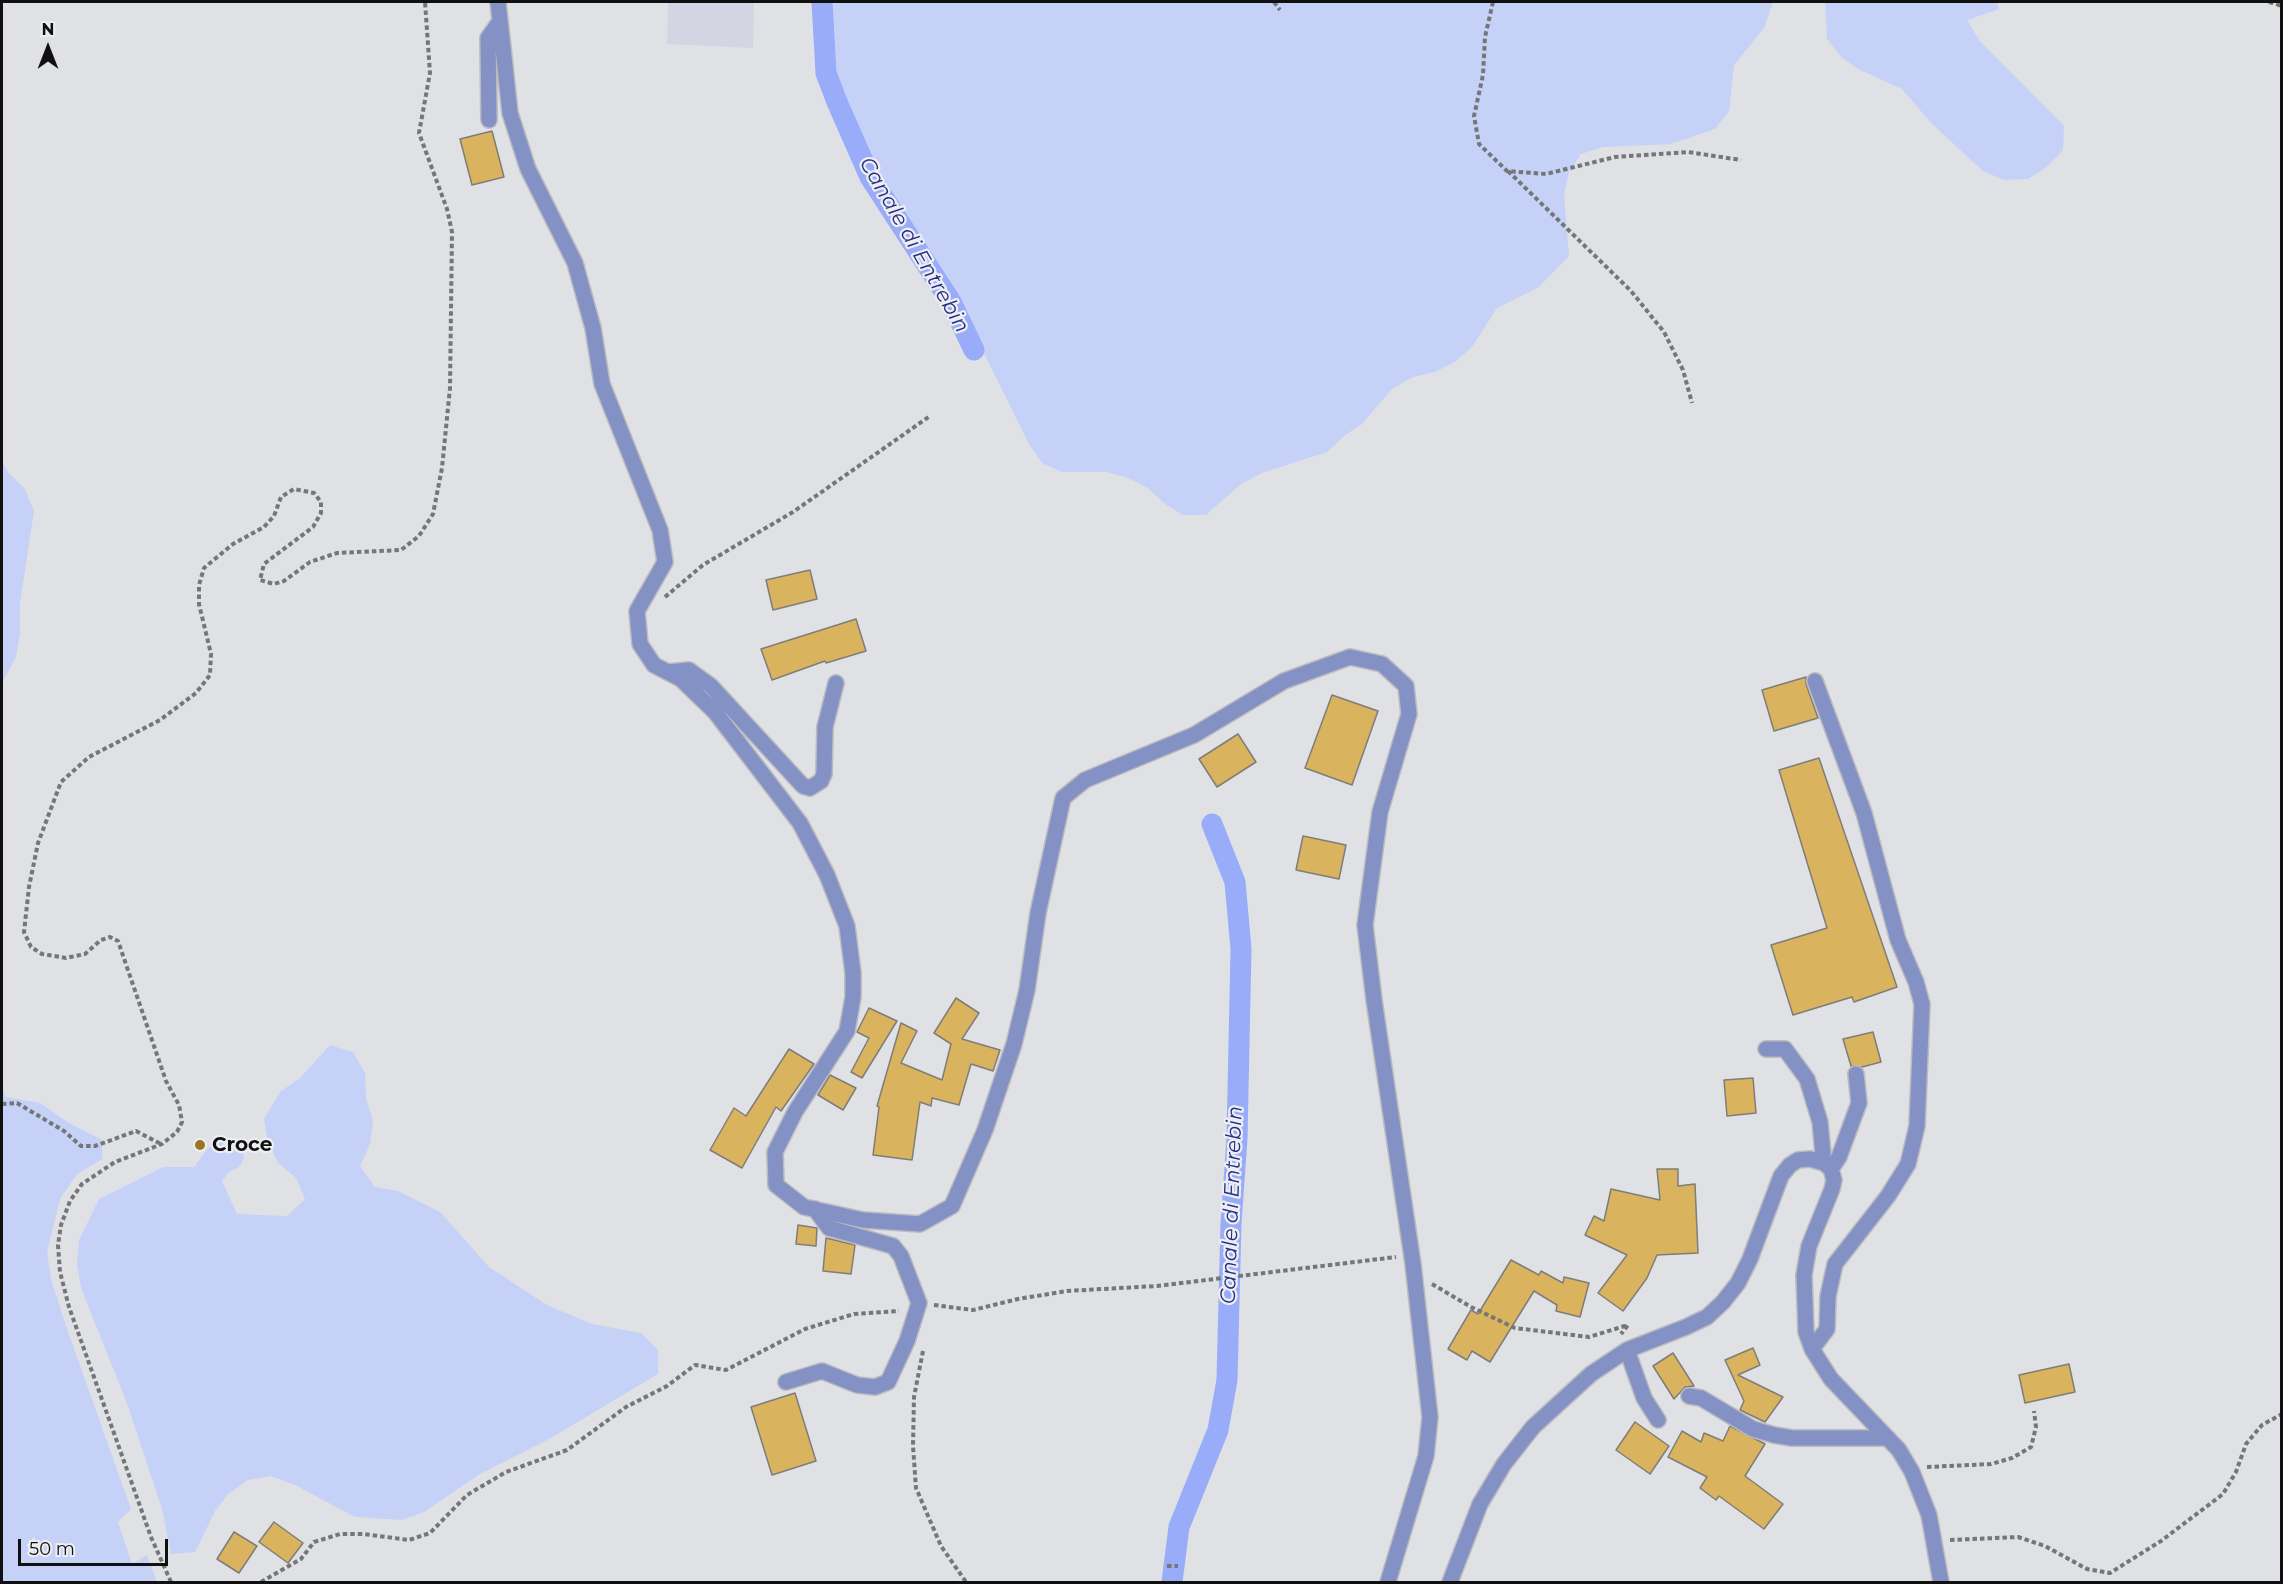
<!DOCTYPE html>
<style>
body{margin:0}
#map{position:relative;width:2283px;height:1584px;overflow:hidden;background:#dfe1e5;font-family:Montserrat,sans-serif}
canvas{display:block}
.frame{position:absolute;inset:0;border:3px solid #101011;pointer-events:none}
.north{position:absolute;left:18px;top:18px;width:60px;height:60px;-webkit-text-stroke:4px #eceef2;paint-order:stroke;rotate:0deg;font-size:16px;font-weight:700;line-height:24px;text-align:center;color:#101011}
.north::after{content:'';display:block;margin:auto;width:21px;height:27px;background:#101011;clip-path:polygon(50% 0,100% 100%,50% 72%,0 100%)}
.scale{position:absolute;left:18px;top:1539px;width:150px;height:27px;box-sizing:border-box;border:3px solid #101011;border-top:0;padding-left:8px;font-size:18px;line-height:21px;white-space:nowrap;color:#101011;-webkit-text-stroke:4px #eceef2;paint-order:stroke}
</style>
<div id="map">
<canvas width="2283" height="1584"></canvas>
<div class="frame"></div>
<div class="north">N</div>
<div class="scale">50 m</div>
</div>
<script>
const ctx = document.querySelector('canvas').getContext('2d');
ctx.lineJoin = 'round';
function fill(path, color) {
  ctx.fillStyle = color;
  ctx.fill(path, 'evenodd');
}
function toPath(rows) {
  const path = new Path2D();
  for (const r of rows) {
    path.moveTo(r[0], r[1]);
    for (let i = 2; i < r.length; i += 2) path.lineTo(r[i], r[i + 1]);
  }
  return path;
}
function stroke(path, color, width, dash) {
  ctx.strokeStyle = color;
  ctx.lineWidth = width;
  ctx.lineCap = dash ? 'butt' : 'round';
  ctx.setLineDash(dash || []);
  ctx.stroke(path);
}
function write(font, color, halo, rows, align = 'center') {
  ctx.font = font + ' Montserrat,sans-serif';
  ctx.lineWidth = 4.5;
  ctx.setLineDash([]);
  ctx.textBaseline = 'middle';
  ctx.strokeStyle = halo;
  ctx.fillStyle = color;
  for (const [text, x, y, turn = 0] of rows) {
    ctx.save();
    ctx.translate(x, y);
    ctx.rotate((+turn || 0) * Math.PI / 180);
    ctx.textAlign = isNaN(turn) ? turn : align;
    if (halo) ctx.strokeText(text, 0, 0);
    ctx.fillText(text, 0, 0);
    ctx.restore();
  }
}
const built = toPath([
 [668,2,754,2,753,48,667,44]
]);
const green = toPath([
 [828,2,1773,2,1764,28,1734,65,1729,111,1715,129,1671,144,1603,147,1581,154,1569,172,1564,196,1569,256,1539,287,1497,308,1472,347,1455,362,1435,372,1413,377,1392,389,1362,424,1344,436,1327,452,1262,473,1241,484,1206,515,1183,515,1165,504,1148,488,1128,478,1107,472,1062,472,1042,463,1029,444,964,313,901,217,845,106,832,75,827,48],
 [1825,2,1997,2,1999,9,1967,20,1979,40,2064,126,2063,150,2048,166,2028,179,2004,180,1983,171,1932,124,1902,89,1860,70,1842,58,1827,39],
 [2,461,8,472,25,489,34,511,20,603,20,634,16,657,2,683],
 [330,1045,353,1052,365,1073,366,1098,373,1121,370,1144,360,1166,375,1187,398,1191,440,1212,489,1267,547,1305,592,1324,641,1333,658,1350,658,1374,551,1438,480,1474,424,1512,402,1520,355,1517,295,1485,271,1476,248,1480,228,1494,215,1511,195,1552,171,1554,162,1509,128,1406,81,1288,77,1264,79,1240,99,1199,163,1167,194,1167,208,1148,225,1140,242,1148,244,1158,239,1167,229,1172,222,1181,237,1214,287,1216,305,1199,296,1178,278,1163,268,1142,264,1119,280,1092,300,1078],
 [2,1082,5,1097,40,1103,69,1123,102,1140,102,1159,77,1174,60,1199,47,1252,51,1279,66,1326,131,1509,118,1522,132,1564,147,1555,157,1582,2,1582]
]);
const canal = toPath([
 [822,2,826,73,837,102,870,177,951,302,974,350],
 [1172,1582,1179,1527,1218,1430,1227,1380,1231,1223,1237,1139,1241,949,1235,882,1212,824]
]);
const building = toPath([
 [492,131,504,177,472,185,460,139,492,131],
 [810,570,817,599,773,610,766,580,810,570],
 [856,619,866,651,826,663,825,661,772,680,761,649,856,619],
 [1806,677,1806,684,1818,718,1774,731,1762,690,1806,677],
 [1332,695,1378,711,1352,785,1305,768,1332,695],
 [1238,734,1256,762,1217,787,1199,759,1238,734],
 [1819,758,1897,987,1854,1002,1852,997,1793,1015,1771,945,1827,928,1779,770,1819,758],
 [1303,836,1346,845,1339,879,1296,870,1303,836],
 [956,998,979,1013,962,1039,1000,1050,993,1071,971,1064,959,1105,932,1098,931,1106,920,1102,912,1160,873,1155,879,1107,877,1106,901,1023,917,1031,901,1063,942,1080,951,1044,934,1033,956,998],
 [869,1008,897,1021,862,1078,851,1072,869,1038,857,1032,869,1008],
 [1873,1032,1881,1062,1862,1067,1851,1066,1843,1039,1873,1032],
 [789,1049,814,1064,781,1111,776,1107,742,1168,710,1150,734,1108,746,1116,789,1049],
 [830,1075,856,1088,843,1110,818,1095,830,1075],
 [1753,1078,1756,1113,1727,1116,1724,1080,1753,1078],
 [1657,1169,1678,1169,1678,1186,1695,1184,1698,1253,1657,1255,1647,1278,1623,1311,1598,1293,1627,1255,1585,1235,1594,1216,1604,1221,1611,1189,1660,1200,1657,1169],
 [798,1225,817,1228,816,1246,796,1244,798,1225],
 [826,1238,855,1245,851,1274,823,1271,826,1238],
 [1511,1260,1539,1275,1541,1271,1563,1283,1564,1277,1589,1283,1580,1317,1556,1311,1557,1305,1534,1291,1490,1362,1472,1351,1467,1360,1448,1349,1471,1310,1478,1314,1511,1260],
 [1753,1348,1760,1365,1738,1375,1783,1397,1765,1422,1740,1410,1744,1401,1725,1360,1753,1348],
 [1673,1353,1694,1386,1685,1387,1674,1399,1653,1366,1673,1353],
 [2069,1364,2075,1392,2025,1403,2019,1375,2069,1364],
 [795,1393,816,1461,772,1475,751,1407,795,1393],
 [1635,1422,1669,1446,1650,1474,1616,1450,1635,1422],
 [1730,1426,1765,1444,1745,1476,1783,1504,1764,1529,1719,1496,1716,1500,1700,1488,1707,1477,1668,1457,1682,1431,1701,1442,1704,1433,1723,1441,1730,1426],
 [274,1522,303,1543,288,1563,259,1542,274,1522],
 [234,1532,257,1546,239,1573,217,1559,234,1532]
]);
const path = toPath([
 [1274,2,1280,10],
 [1493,2,1485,37,1483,75,1474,116,1479,144,1507,171,1546,174,1615,157,1688,152,1741,160],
 [2269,2,2282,6],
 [1508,171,1631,291,1664,332,1683,370,1692,403],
 [665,597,703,565,793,512,930,416],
 [2,1104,17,1103,64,1131,81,1146,95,1146,136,1131,161,1144],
 [1432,1284,1471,1307,1515,1328,1589,1337,1628,1325,1621,1334],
 [934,1305,973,1310,1018,1299,1067,1291,1157,1286,1396,1257],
 [923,1351,914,1397,913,1446,916,1488,941,1546,966,1582],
 [1927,1467,1991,1464,2012,1458,2031,1447,2036,1427,2034,1411],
 [1950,1540,2018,1537,2045,1546,2087,1569,2110,1573,2161,1541,2223,1494,2236,1472,2246,1444,2262,1425,2282,1414],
 [1167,1566,1178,1566],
 [171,1582,151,1537,69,1307,60,1272,58,1245,61,1225,70,1201,82,1184,115,1162,162,1144,177,1132,182,1122,179,1105,166,1081,118,941,110,937,101,940,85,954,66,958,42,954,31,947,24,932,29,887,38,843,61,782,89,757,160,720,196,693,210,675,211,654,199,604,199,585,204,568,233,544,264,527,274,516,281,497,294,489,314,493,321,502,321,513,313,527,264,564,260,580,274,584,284,581,310,562,337,553,401,550,419,536,433,514,442,468,450,388,452,232,447,209,419,133,430,73,425,2],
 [261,1582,301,1559,314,1542,340,1534,364,1534,409,1540,430,1533,467,1495,506,1472,567,1450,626,1407,667,1386,695,1365,726,1370,805,1329,854,1314,899,1311]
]);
const minor = toPath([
 [498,2,510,113,528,169,575,263,593,328,602,384,660,530,665,562,637,611,640,644,654,665,681,679,715,712,800,823,827,875,847,926,853,973,853,997,847,1031,795,1112,775,1152,776,1185,804,1207,863,1220,920,1224,952,1206,985,1130,1014,1044,1027,990,1038,913,1063,798,1085,780,1194,735,1284,681,1350,657,1382,664,1406,686,1409,714,1380,812,1365,925,1374,1000,1413,1264,1430,1417,1426,1456,1388,1582],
 [489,120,488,38,500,21],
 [668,672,689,670,711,686,803,786,810,788,821,781,824,774,825,727,836,683],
 [1766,1049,1785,1049,1807,1079,1820,1122,1823,1154,1818,1160],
 [1831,1169,1839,1157,1859,1103,1856,1074],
 [1812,1349,1827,1329,1828,1296,1835,1264,1888,1196,1908,1164,1917,1126,1922,1004,1916,982,1898,940,1864,813,1815,681],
 [1627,1350,1644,1398,1658,1420],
 [786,1382,822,1371,857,1385,875,1387,888,1382,907,1341,919,1303,901,1256,893,1246,829,1228,815,1209],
 [1689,1396,1701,1398,1753,1429,1774,1435,1792,1438,1888,1438],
 [1450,1582,1480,1504,1504,1464,1533,1427,1591,1374,1627,1350,1686,1327,1707,1317,1723,1302,1738,1283,1750,1259,1781,1176,1790,1165,1798,1160,1810,1159,1824,1163,1831,1169,1834,1180,1832,1189,1809,1246,1804,1275,1806,1332,1812,1349,1831,1379,1899,1450,1912,1472,1929,1515,1941,1582]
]);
const markers = [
 [200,1145,6,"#997721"]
];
const poiNames = [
 ["Croce",212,1145]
];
const waterNames = [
 ["Canale di Entrebin",914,245,60],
 ["Canale di Entrebin",1232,1205,-88]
];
fill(built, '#d3d6e2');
fill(green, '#c6d1f8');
stroke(canal, '#98acf9', 21);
fill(building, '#d9b35e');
stroke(building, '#7f7d79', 1.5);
stroke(minor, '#babbbf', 18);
stroke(path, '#757678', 4, [4.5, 3]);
stroke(minor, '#8391c4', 15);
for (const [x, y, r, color] of markers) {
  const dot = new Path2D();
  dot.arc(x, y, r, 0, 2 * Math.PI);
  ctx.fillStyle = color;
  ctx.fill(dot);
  stroke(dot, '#eceef2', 2);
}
write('bold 20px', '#101011', '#eceef2', poiNames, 'left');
write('italic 21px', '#262f85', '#eceef2', waterNames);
</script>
